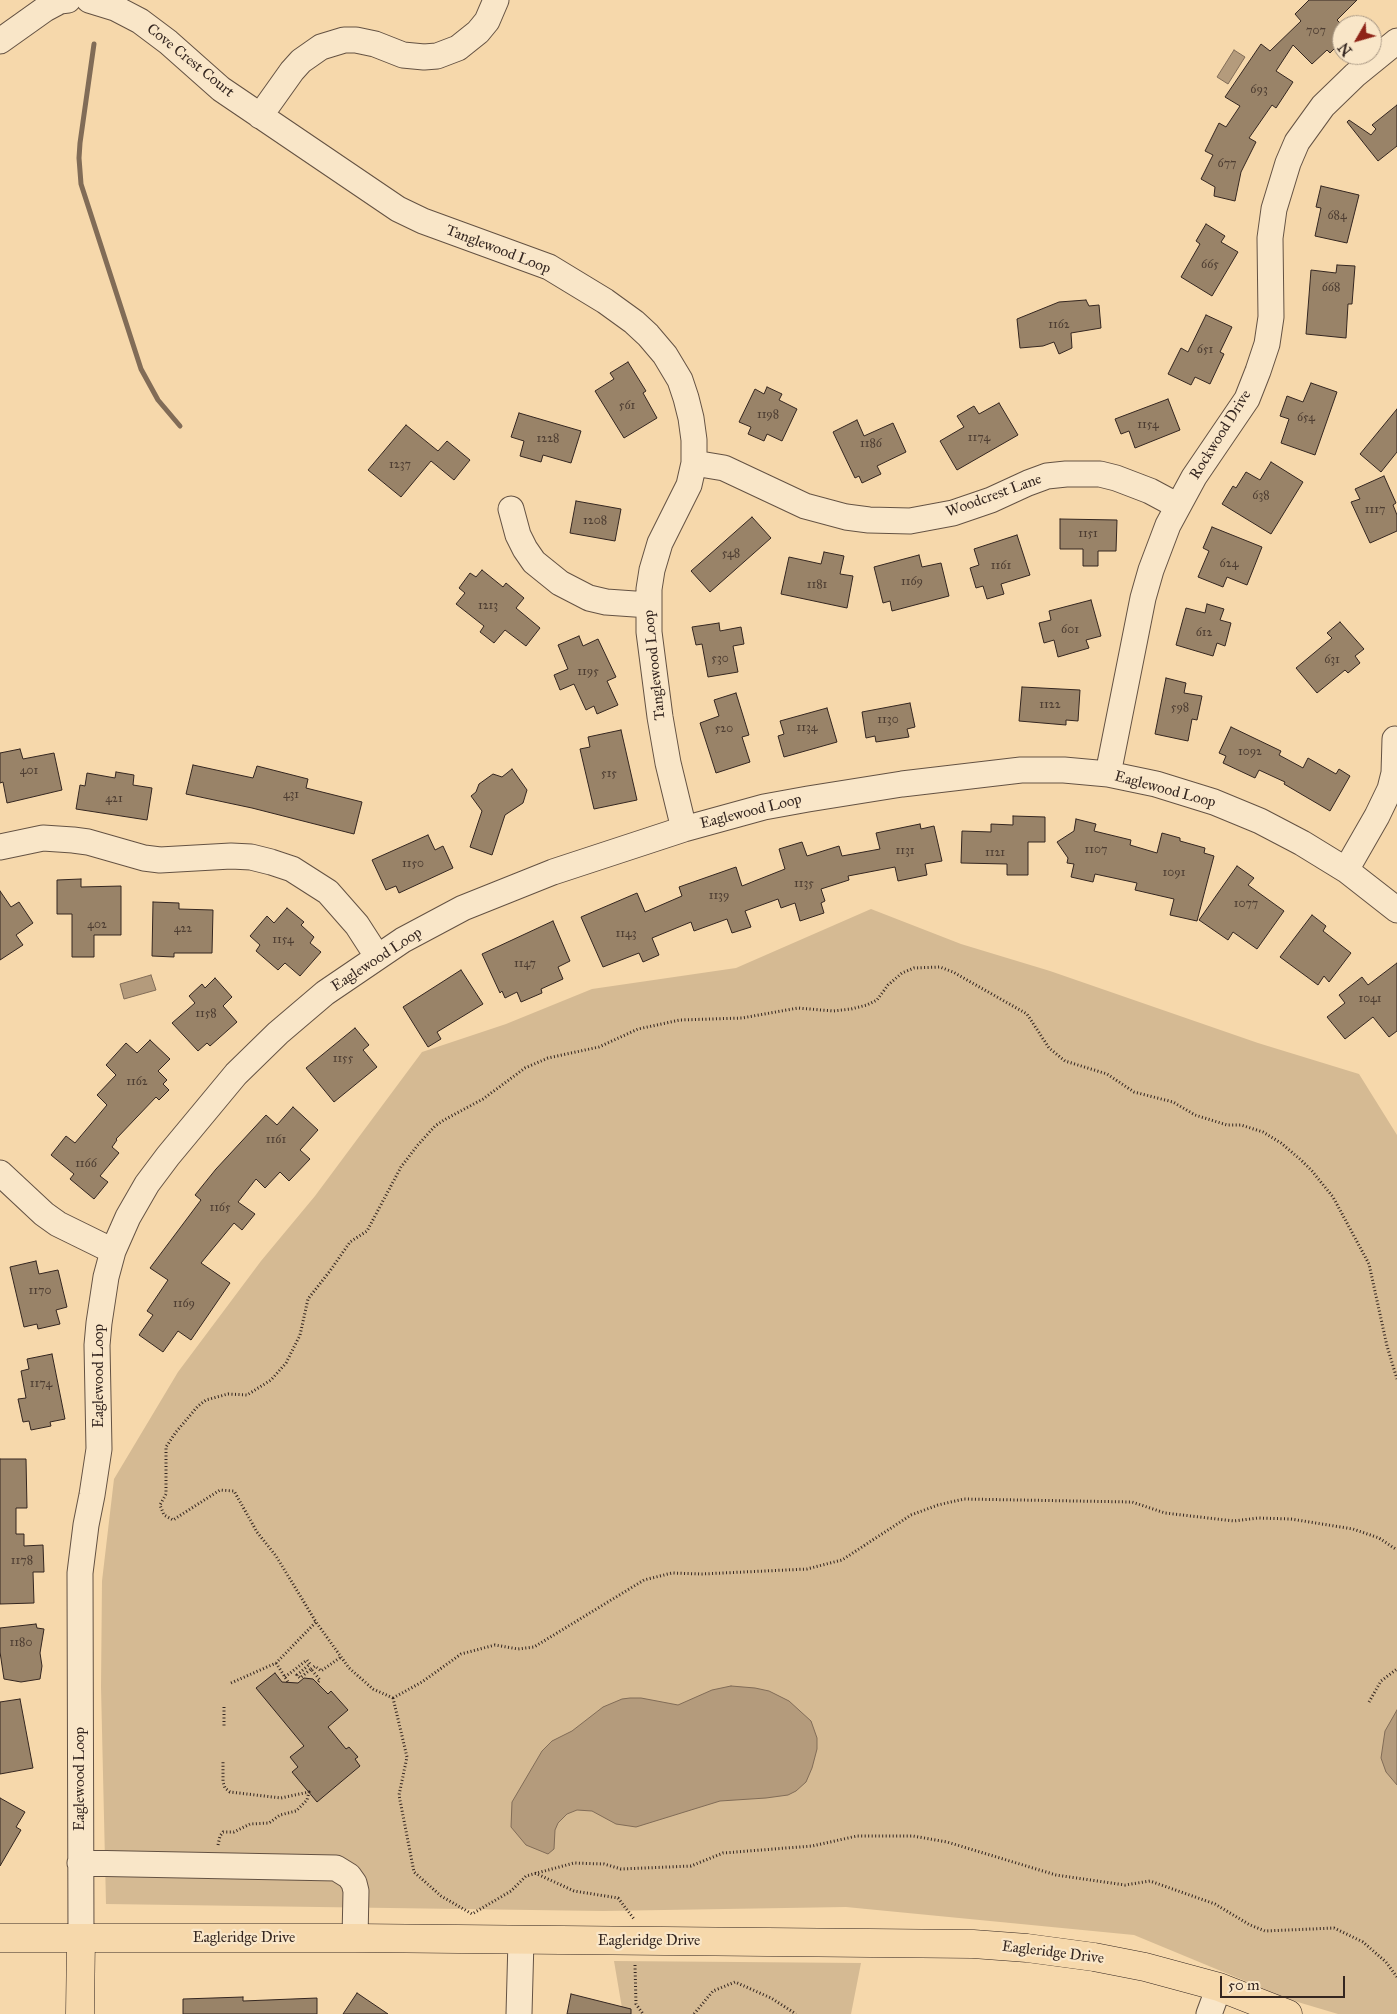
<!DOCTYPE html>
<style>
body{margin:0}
#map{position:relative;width:1397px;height:2014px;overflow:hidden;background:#f6d8ab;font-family:"IM FELL Great Primer",serif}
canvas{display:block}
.north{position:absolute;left:1332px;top:15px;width:50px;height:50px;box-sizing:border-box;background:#f9e6c8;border:1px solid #aa9985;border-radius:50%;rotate:232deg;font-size:14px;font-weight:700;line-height:20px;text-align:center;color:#342620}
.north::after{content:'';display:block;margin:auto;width:18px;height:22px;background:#8f2418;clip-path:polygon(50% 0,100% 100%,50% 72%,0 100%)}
.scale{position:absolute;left:1220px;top:1976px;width:125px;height:22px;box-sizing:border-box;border:2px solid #342620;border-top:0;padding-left:6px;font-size:15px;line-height:18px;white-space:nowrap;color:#342620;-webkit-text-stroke:4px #f9e6c8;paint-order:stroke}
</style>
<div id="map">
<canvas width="1397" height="2014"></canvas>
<div class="north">N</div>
<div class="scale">50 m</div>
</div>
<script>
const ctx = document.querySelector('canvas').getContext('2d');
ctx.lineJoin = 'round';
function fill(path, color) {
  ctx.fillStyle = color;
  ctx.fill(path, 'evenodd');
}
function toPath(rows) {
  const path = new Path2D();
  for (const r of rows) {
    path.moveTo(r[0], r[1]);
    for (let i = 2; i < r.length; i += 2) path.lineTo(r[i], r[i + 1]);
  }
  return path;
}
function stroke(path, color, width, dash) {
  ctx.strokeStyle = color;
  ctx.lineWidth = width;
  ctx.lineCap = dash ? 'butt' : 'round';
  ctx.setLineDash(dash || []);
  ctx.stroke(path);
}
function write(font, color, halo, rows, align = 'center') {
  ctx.font = font + ' "IM FELL Great Primer",serif';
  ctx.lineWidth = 4.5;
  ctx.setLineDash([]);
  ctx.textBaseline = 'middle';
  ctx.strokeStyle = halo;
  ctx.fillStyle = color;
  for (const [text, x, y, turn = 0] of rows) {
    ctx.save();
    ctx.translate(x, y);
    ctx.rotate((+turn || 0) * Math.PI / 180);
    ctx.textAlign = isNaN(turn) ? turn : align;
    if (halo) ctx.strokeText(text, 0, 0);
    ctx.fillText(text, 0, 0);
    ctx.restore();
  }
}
const green = toPath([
 [871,909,961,944,1050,971,1258,1043,1359,1074,1397,1135,1397,2014,1338,2014,1291,2000,1134,1935,846,1907,603,1911,106,1904,101,1687,102,1581,114,1479,178,1372,261,1261,315,1196,422,1052,506,1024,592,989,736,968],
 [614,1961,861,1963,851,2014,623,2014]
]);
const water = toPath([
 [1234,50,1245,57,1228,84,1217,77,1234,50],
 [151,975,156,990,124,999,120,984,151,975],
 [731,1686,755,1688,769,1691,789,1701,811,1721,817,1738,817,1749,812,1768,806,1782,796,1791,788,1795,766,1798,720,1801,636,1827,616,1824,592,1811,577,1810,567,1814,558,1823,555,1830,554,1849,548,1854,526,1845,511,1827,512,1802,542,1751,552,1741,572,1731,603,1707,622,1699,630,1698,641,1698,678,1705,712,1690,731,1686],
 [1397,1710,1397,1785,1386,1772,1381,1758,1385,1731,1397,1710]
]);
const stream = toPath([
 [94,44,80,143,79,158,81,184,141,369,158,400,180,426]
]);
const building = toPath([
 [1309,0,1357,0,1337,20,1342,25,1342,41,1330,53,1327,50,1312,64,1293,45,1276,71,1293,82,1276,108,1272,105,1249,138,1256,142,1241,172,1235,201,1214,196,1215,187,1201,179,1213,155,1205,151,1219,123,1226,127,1240,106,1225,97,1261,44,1270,51,1301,21,1295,14,1309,0],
 [1397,105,1397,146,1378,161,1347,122,1349,120,1371,135,1376,129,1372,125,1397,105],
 [1321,186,1359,195,1347,243,1315,236,1321,208,1316,207,1321,186],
 [1206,224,1225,236,1221,242,1238,252,1212,296,1181,277,1200,244,1196,241,1206,224],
 [1337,265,1355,266,1352,304,1348,304,1346,338,1306,334,1311,270,1336,273,1337,265],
 [1086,300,1089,306,1099,305,1101,328,1071,333,1072,348,1059,354,1054,342,1043,346,1020,348,1017,319,1059,302,1086,300],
 [1206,315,1232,327,1220,352,1224,354,1210,384,1195,377,1191,385,1168,374,1181,348,1188,352,1206,315],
 [628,362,646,391,643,393,657,418,624,438,595,391,614,379,610,373,628,362],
 [1311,383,1337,392,1315,455,1281,443,1289,419,1280,416,1287,396,1303,402,1311,383],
 [767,387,782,394,779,400,797,409,782,441,767,434,764,441,748,434,751,427,739,422,755,389,764,394,767,387],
 [1168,399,1180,430,1135,448,1129,431,1121,434,1115,419,1168,399],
 [999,403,1018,435,957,470,940,441,964,427,957,416,974,406,979,414,999,403],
 [1397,409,1397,452,1381,472,1360,454,1397,409],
 [519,413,581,431,571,463,543,455,541,462,520,456,524,441,511,437,519,413],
 [857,420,864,436,893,423,906,452,877,466,881,474,862,483,859,476,855,478,833,432,857,420],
 [406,425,438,451,447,441,470,460,454,480,431,461,401,497,368,470,406,425],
 [1271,462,1303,482,1271,534,1222,504,1233,486,1236,488,1246,472,1260,480,1271,462],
 [1384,476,1396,503,1393,505,1397,515,1397,531,1370,543,1351,502,1360,499,1355,489,1384,476],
 [576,501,621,509,615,541,570,533,576,501],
 [752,517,771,538,710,592,691,571,752,517],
 [1060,519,1117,520,1116,551,1098,551,1098,566,1083,566,1083,549,1060,549,1060,519],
 [1212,527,1262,547,1247,585,1227,577,1223,587,1198,577,1209,551,1203,548,1212,527],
 [1017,535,1030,575,1001,584,1004,594,987,599,983,586,976,588,970,568,979,565,974,549,1017,535],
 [824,552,844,556,840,574,853,576,847,608,781,594,789,557,821,564,824,552],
 [919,555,922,567,941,563,949,596,892,611,890,601,883,603,874,567,919,555],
 [482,570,503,587,506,583,524,598,516,608,540,628,526,646,505,630,494,643,480,632,484,626,456,604,465,593,459,588,470,573,476,577,482,570],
 [1091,600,1101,636,1086,640,1089,648,1058,657,1054,640,1044,643,1039,623,1051,620,1049,611,1091,600],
 [1207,604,1224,609,1220,620,1231,623,1225,646,1217,643,1213,656,1176,645,1186,608,1205,613,1207,604],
 [1340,622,1364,649,1355,656,1360,663,1348,673,1345,670,1317,693,1296,668,1332,638,1327,633,1340,622],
 [719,623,720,631,741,627,744,644,733,646,738,672,708,677,702,644,696,645,692,627,719,623],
 [579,636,583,646,598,639,616,677,607,681,618,705,597,714,594,706,586,710,574,684,560,690,554,675,568,669,558,645,579,636],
 [1166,678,1186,683,1184,693,1202,696,1197,720,1192,719,1188,741,1155,734,1166,678],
 [1022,687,1080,690,1078,721,1066,720,1066,725,1019,721,1022,687],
 [736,693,749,735,742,737,750,762,716,773,700,723,719,716,714,700,736,693],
 [910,703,915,727,907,729,909,737,876,742,875,736,866,738,862,712,910,703],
 [827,708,837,742,784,757,778,736,784,734,780,721,827,708],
 [1231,727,1281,751,1279,755,1303,768,1308,758,1336,774,1339,769,1350,776,1330,811,1284,784,1285,782,1259,770,1255,778,1223,763,1226,756,1219,753,1231,727],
 [621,730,637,800,594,809,580,749,590,747,588,737,621,730],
 [20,749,23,759,54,753,62,790,7,803,3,782,0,783,0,753,20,749],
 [193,765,253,778,257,766,308,779,306,788,362,802,354,834,252,808,186,794,193,765],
 [512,769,527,790,523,803,505,815,492,855,470,847,482,811,471,796,476,792,479,784,493,774,502,777,512,769],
 [116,772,134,775,133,785,152,788,147,820,76,809,80,785,85,786,87,773,115,778,116,772],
 [1013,816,1045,817,1045,842,1028,842,1028,875,1007,875,1007,864,961,863,962,831,991,832,991,824,1013,825,1013,816],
 [1076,819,1096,824,1094,831,1131,840,1130,845,1157,853,1162,833,1180,838,1180,841,1205,848,1204,853,1214,856,1197,921,1170,915,1174,899,1135,890,1137,883,1095,874,1093,882,1071,877,1074,864,1067,863,1068,858,1057,842,1074,831,1076,819],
 [920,824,921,829,934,826,942,861,925,864,927,875,898,881,895,867,848,876,849,880,821,889,825,901,821,903,824,913,800,921,795,903,781,908,778,899,745,911,751,927,732,933,727,919,694,931,691,922,652,938,659,955,643,962,639,953,603,967,581,917,637,893,645,912,682,896,679,887,736,867,742,886,785,869,779,849,802,842,807,856,839,846,842,856,880,849,876,833,920,824],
 [428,835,435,850,443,846,453,868,399,893,396,886,386,890,372,860,428,835],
 [1237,866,1254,878,1248,885,1284,911,1257,949,1233,932,1228,940,1199,920,1237,866],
 [81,879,81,887,121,886,121,935,94,935,94,957,72,957,72,914,57,914,57,880,81,879],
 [0,891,11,907,19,902,33,923,16,935,23,945,0,960,0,891],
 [153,902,179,903,179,909,213,910,212,953,174,953,174,957,152,956,153,902],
 [287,908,304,922,301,925,314,937,310,943,321,952,300,976,285,963,278,970,256,951,260,945,250,936,267,916,274,923,287,908],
 [1312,915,1326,926,1323,931,1351,953,1329,982,1324,976,1318,985,1280,957,1312,915],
 [553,921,570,961,558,967,563,979,541,989,542,993,521,1002,517,992,505,998,502,991,500,993,482,954,553,921],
 [1397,963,1397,1031,1389,1037,1373,1017,1345,1039,1327,1017,1345,1003,1339,995,1362,977,1368,985,1397,963],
 [461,970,483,1004,437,1032,441,1039,428,1047,403,1007,461,970],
 [215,978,232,997,223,1006,237,1022,210,1046,207,1043,198,1051,172,1023,195,1003,189,996,202,984,205,988,215,978],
 [355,1028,369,1045,363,1050,377,1067,334,1102,306,1068,355,1028],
 [150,1040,170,1059,158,1071,167,1080,163,1084,169,1090,159,1100,156,1097,116,1139,117,1140,112,1147,119,1153,100,1176,108,1182,94,1199,70,1179,74,1174,51,1155,66,1136,75,1143,107,1105,97,1095,116,1075,106,1065,126,1043,137,1053,150,1040],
 [293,1107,318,1130,300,1150,310,1159,289,1181,280,1172,265,1188,256,1179,238,1202,255,1214,242,1230,234,1223,201,1263,230,1283,191,1340,178,1331,163,1352,139,1335,153,1315,147,1311,168,1280,150,1268,201,1200,195,1195,216,1169,266,1115,277,1125,293,1107],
 [36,1261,39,1274,58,1270,67,1307,56,1310,60,1324,38,1329,37,1324,24,1327,10,1267,36,1261],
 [52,1354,65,1419,50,1422,51,1426,31,1430,29,1421,23,1422,18,1399,26,1398,21,1371,29,1369,27,1359,52,1354],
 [0,1459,26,1459,27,1508,16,1508,16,1534,24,1534,24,1546,43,1545,44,1572,33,1572,34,1603,0,1604,0,1459],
 [36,1624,37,1628,44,1629,40,1653,42,1666,40,1679,21,1682,4,1679,0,1652,0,1628,36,1624],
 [275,1673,282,1682,298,1683,304,1678,313,1679,328,1694,331,1691,348,1710,328,1727,346,1749,349,1747,358,1757,355,1759,360,1766,317,1802,292,1772,298,1767,290,1757,304,1746,256,1688,275,1673],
 [20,1699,33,1768,0,1774,0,1702,20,1699],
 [0,1798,25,1812,16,1827,21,1830,0,1866,0,1798],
 [357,1993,388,2014,343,2014,357,1993],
 [571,1994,631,2009,631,2014,567,2014,571,1994],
 [243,1997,243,2001,317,1998,317,2014,183,2014,183,1999,243,1997]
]);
const path = toPath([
 [276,1663,288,1682],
 [311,1669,315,1666,321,1671,341,1657],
 [285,1677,307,1660,310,1664,297,1675,300,1678,311,1669,320,1680,317,1683],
 [231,1683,276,1663,316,1622],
 [393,1698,373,1689,349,1668,316,1622,276,1556,257,1532,234,1491,220,1490,173,1520,164,1515,160,1505,166,1494,166,1447,176,1432,198,1406,206,1400,228,1394,247,1395,271,1380,286,1363,300,1335,308,1299,330,1271,350,1242,367,1231,401,1167,417,1146,435,1126,444,1120,483,1099,525,1068,548,1058,599,1047,638,1029,680,1020,742,1018,798,1008,833,1011,851,1009,867,1005,877,1000,888,985,902,973,914,968,940,967,953,972,1027,1014,1049,1048,1065,1061,1107,1074,1134,1092,1173,1102,1195,1115,1227,1125,1241,1125,1263,1132,1281,1143,1301,1160,1312,1171,1333,1197,1369,1264,1387,1346,1397,1379],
 [393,1698,407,1757,399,1795,414,1872,441,1896,472,1914,511,1891,526,1876,574,1863,604,1864,621,1869,691,1866,723,1853,812,1846,857,1836,913,1836,947,1842,1056,1875,1125,1885,1150,1881,1215,1904,1250,1925,1265,1931,1334,1928,1363,1942,1386,1962,1397,1977],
 [393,1698,422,1682,461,1654,495,1645,518,1649,534,1647,644,1580,672,1573,702,1574,807,1569,842,1560,911,1515,938,1505,964,1499,1132,1502,1165,1513,1234,1521,1258,1518,1291,1519,1353,1529,1379,1538,1397,1550],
 [1369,1702,1381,1681,1397,1669],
 [224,1707,224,1726],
 [218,1845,220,1836,223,1832,234,1832,250,1824,269,1823,280,1815,296,1811,307,1800,309,1792,281,1798,230,1792,225,1788,223,1782,223,1760],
 [535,1873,574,1891,618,1898,634,1919],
 [635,1965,636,2004,643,2014],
 [694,2014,713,1991,735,1982,771,1998,796,2014]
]);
const minor = toPath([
 [89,0,115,8,140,21,168,42,221,89,398,209,423,221,549,267,605,301,634,322,648,335,665,355,680,380,686,398,691,418,694,440,694,463,689,485,660,543,652,570,649,589,649,632,660,717,668,763,684,829],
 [0,41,45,9,60,1,68,0],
 [260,116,292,71,301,61,321,47,344,40,356,40,375,44,403,55,424,57,437,56,458,48,478,32,487,21,496,0],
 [694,463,724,468,805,506,846,517,869,520,910,521,953,513,991,500,1028,483,1047,476,1066,474,1100,474,1116,478,1150,491,1178,506],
 [511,509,518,535,525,549,534,562,560,583,589,598,606,602,649,605],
 [1108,774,1143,598,1151,570,1168,525,1194,477,1247,399,1258,371,1267,344,1271,317,1270,238,1274,209,1288,163,1297,142,1323,106,1355,75,1397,41],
 [0,847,43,838,73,840,88,842,144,858,160,860,231,856,251,857,271,862,292,869,328,892,357,925,377,956],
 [1346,870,1377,816,1390,789,1394,773,1395,739],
 [0,1173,44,1214,58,1224,113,1251],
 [80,1863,336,1868,349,1876,354,1883,356,1891,355,1938],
 [81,1938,80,1573,86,1525,92,1495,99,1449,97,1345,99,1323,106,1277,113,1251,128,1217,147,1184,168,1156,236,1074,278,1033,325,993,403,940,463,908,553,872,684,829,764,807,808,799,902,784,1021,770,1064,770,1108,774,1156,784,1214,802,1260,821,1302,843,1346,870,1397,910],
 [519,2014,521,1940],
 [1209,2014,1219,1987]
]);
const major = toPath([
 [0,1938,355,1938,973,1944,1027,1948,1094,1957,1145,1967,1219,1987,1288,2014],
 [80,2014,81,1938]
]);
const numberNames = [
 ["707",1316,31],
 ["693",1259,90],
 ["677",1227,164],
 ["684",1337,216],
 ["665",1210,265],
 ["668",1331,288],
 ["1162",1059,325],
 ["651",1205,350],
 ["561",627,406],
 ["1198",768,415],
 ["654",1306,418],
 ["1154",1148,425],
 ["1174",979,438],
 ["1228",548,439],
 ["1186",871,444],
 ["1237",400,465],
 ["638",1261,496],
 ["1117",1375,510],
 ["1208",595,521],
 ["1151",1088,534],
 ["548",731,554],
 ["624",1229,564],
 ["1161",1001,566],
 ["1169",912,582],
 ["1181",817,585],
 ["1213",488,606],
 ["601",1070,630],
 ["612",1204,633],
 ["530",720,659],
 ["631",1332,660],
 ["1195",588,672],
 ["1122",1050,705],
 ["598",1180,708],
 ["1130",888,720],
 ["1134",807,728],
 ["520",724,729],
 ["1092",1250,752],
 ["401",29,771],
 ["515",609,774],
 ["431",291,795],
 ["421",114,799],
 ["1107",1096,850],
 ["1131",905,851],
 ["1121",995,853],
 ["1150",413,864],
 ["1091",1174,873],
 ["1135",804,884],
 ["1139",719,896],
 ["1077",1246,904],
 ["402",97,925],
 ["422",183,929],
 ["1143",626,934],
 ["1154",283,940],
 ["1147",525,964],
 ["1041",1370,999],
 ["1158",206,1014],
 ["1155",343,1059],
 ["1162",137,1082],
 ["1161",276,1140],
 ["1166",86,1164],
 ["1165",220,1208],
 ["1170",40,1291],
 ["1169",184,1304],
 ["1174",41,1384],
 ["1178",22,1561],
 ["1180",21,1643]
];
const streetNames = [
 ["Cove Crest Court",190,61,39],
 ["Tanglewood Loop",498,250,21],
 ["Rockwood Drive",1221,435,-58],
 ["Woodcrest Lane",994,496,-20],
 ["Tanglewood Loop",655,665,-96],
 ["Eaglewood Loop",1165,790,15],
 ["Eaglewood Loop",751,812,-14],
 ["Eaglewood Loop",377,960,-33],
 ["Eaglewood Loop",99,1376,-90],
 ["Eaglewood Loop",80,1779,-90],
 ["Eagleridge Drive",244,1938],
 ["Eagleridge Drive",649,1941],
 ["Eagleridge Drive",1053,1953,7]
];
fill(green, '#d5ba93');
fill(water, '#b49b7c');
stroke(water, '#816c57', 1);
stroke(stream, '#816c57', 5);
fill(building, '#998368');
stroke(building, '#342620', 1);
stroke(minor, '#645243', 27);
stroke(major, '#342620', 29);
stroke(path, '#342620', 3, [1, 2.5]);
stroke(minor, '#f9e6c8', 25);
stroke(major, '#f6d8ab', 28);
write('12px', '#4d3d32', null, numberNames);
write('15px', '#342620', '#f9e6c8', streetNames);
</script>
